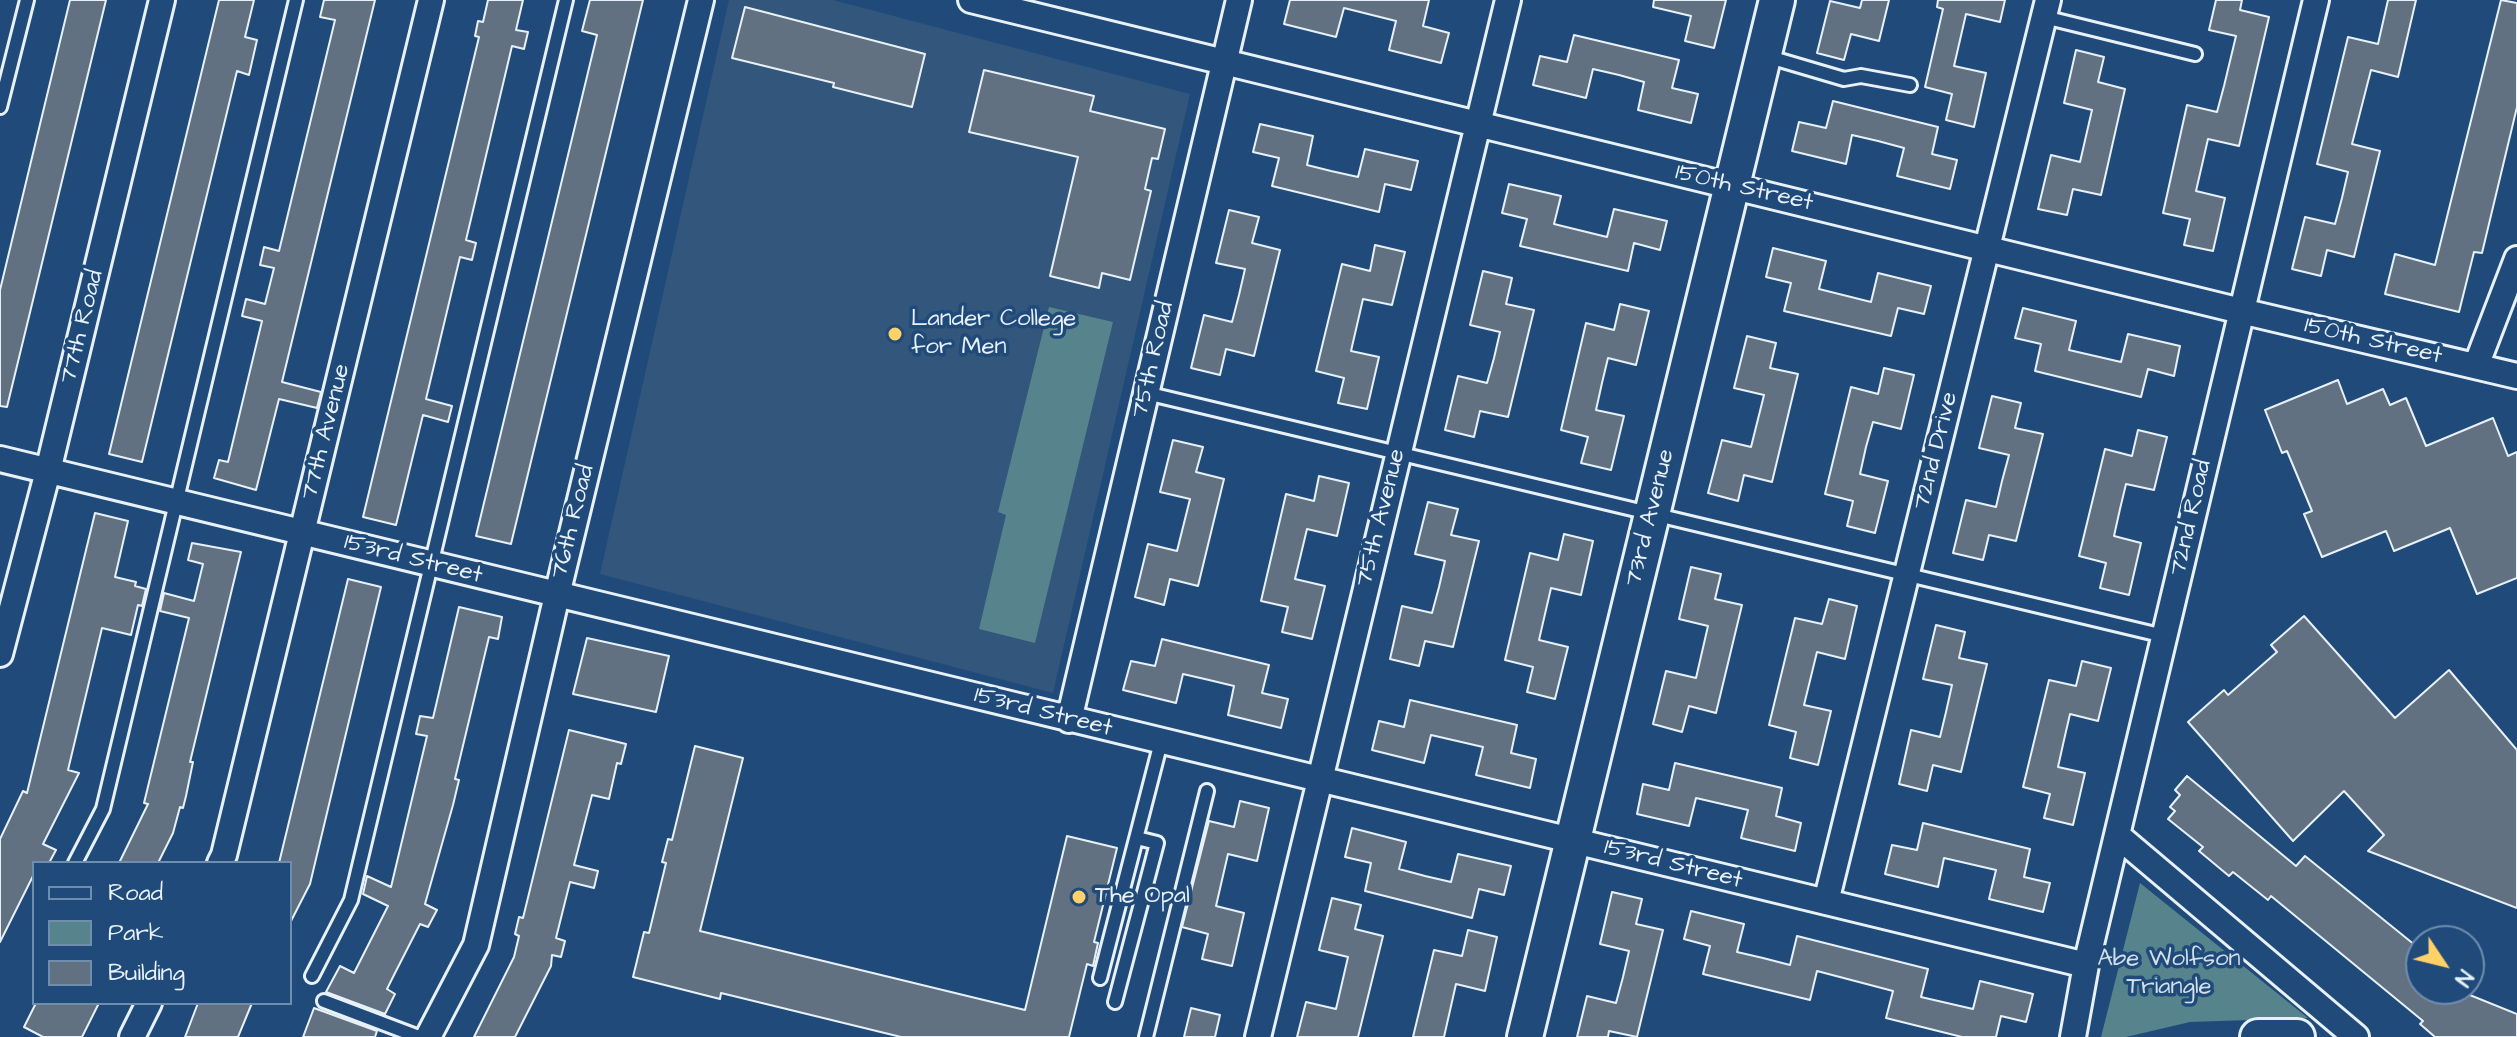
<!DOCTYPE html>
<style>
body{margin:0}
#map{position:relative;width:2517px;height:1037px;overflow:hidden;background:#1f4a7a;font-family:"Architects Daughter",sans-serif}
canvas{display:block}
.legend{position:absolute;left:32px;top:861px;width:260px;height:144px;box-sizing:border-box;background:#1f4a7a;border:2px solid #6f8dac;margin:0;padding:10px 14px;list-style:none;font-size:24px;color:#e8f1f8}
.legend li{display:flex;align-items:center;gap:16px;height:40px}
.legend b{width:40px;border:2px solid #6f8dac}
.north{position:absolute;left:2405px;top:925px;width:80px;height:80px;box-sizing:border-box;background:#1f4a7a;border:2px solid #6f8dac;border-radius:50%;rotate:125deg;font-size:22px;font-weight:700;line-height:32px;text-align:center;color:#e8f1f8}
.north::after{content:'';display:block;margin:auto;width:28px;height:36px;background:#ffd166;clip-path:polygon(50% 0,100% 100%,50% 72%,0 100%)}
</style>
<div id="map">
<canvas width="2517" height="1037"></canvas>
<ul class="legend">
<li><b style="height:10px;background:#1f4a7a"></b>Road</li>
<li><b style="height:22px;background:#56838c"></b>Park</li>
<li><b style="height:22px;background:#627181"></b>Building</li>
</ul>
<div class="north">N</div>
</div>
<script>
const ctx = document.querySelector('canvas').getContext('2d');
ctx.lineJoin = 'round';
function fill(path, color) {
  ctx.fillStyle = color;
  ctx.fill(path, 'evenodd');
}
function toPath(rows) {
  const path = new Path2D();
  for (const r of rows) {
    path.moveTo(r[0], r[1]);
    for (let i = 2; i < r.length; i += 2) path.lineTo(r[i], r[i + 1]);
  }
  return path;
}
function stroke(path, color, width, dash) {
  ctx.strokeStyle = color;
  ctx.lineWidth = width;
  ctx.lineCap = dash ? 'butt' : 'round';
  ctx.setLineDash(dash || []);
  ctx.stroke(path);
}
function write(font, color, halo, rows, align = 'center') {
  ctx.font = font + ' "Architects Daughter",sans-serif';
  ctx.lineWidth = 7;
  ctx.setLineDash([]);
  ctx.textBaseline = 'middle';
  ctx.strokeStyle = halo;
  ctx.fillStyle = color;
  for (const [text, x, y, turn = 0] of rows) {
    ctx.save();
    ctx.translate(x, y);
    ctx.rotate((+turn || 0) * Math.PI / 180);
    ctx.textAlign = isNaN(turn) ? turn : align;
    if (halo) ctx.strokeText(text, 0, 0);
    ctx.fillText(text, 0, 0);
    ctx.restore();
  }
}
const built = toPath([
 [729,0,833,0,1190,94,1053,693,600,574]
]);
const green = toPath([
 [1049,307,1113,322,1035,643,979,629,1006,515,998,512],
 [2140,883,2308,1018,2190,1022,2126,1037,2101,1037]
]);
const building = toPath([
 [70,0,106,0,7,407,0,406,0,290,70,0],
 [219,0,254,0,245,37,257,40,249,75,237,71,142,462,109,454,219,0],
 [324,0,375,0,282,382,321,392,317,408,279,399,256,490,214,478,219,460,228,462,262,321,242,316,246,299,265,304,274,268,260,265,264,247,279,251,335,20,320,17,324,0],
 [488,0,523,0,516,30,528,32,524,49,512,46,466,240,476,243,472,260,460,257,426,399,452,406,448,422,423,415,396,525,363,517,479,37,475,36,478,21,483,22,488,0],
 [590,0,643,0,511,544,476,536,597,35,582,31,590,0],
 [1290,0,1429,0,1423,26,1449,33,1441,63,1389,50,1396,21,1344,8,1336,37,1284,24,1290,0],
 [1654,0,1726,0,1714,48,1685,41,1691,16,1653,7,1654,0],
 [1862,0,1889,0,1879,41,1851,34,1844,60,1817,53,1830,1,1860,8,1862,0],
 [1938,0,2005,0,2000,22,1966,14,1954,66,1986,73,1974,127,1946,120,1952,94,1925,87,1943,9,1937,7,1938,0],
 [2216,0,2242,0,2240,10,2269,17,2239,146,2208,139,2196,191,2225,198,2213,251,2184,245,2190,219,2163,213,2187,105,2217,112,2224,86,2236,36,2209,30,2216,0],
 [2388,0,2416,0,2398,77,2371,70,2352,144,2380,151,2354,257,2327,250,2321,276,2292,269,2305,217,2335,224,2342,198,2348,172,2317,164,2348,37,2378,44,2388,0],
 [2501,0,2517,3,2517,107,2482,253,2474,252,2459,312,2385,294,2395,254,2435,265,2501,0],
 [745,7,925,54,912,107,833,87,834,83,732,58,745,7],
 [1574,35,1679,60,1672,88,1698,94,1691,123,1638,110,1644,82,1619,75,1593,69,1586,98,1533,85,1540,56,1567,62,1574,35],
 [2076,50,2104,57,2098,82,2125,89,2101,195,2073,189,2067,215,2038,209,2051,155,2080,162,2092,110,2064,103,2076,50],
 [984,70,1094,96,1090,111,1165,129,1158,159,1152,158,1145,189,1151,191,1130,280,1102,273,1099,288,1050,276,1078,157,969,132,984,70],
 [1833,101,1938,127,1932,154,1957,160,1950,189,1897,176,1904,148,1878,141,1852,135,1846,164,1792,151,1799,122,1826,128,1833,101],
 [1260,124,1313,136,1307,165,1331,171,1358,177,1365,149,1418,161,1411,190,1385,184,1379,212,1272,186,1279,158,1253,152,1260,124],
 [1509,184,1561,196,1554,224,1607,237,1614,209,1667,221,1660,250,1634,243,1628,271,1520,246,1527,219,1502,213,1509,184],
 [1229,210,1259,217,1252,243,1280,250,1254,356,1226,349,1220,375,1191,368,1204,315,1232,322,1239,295,1245,269,1216,263,1229,210],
 [1375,245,1405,252,1392,305,1363,299,1351,351,1379,357,1367,409,1338,403,1344,378,1316,371,1342,264,1370,271,1375,245],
 [1773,248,1826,261,1819,289,1871,302,1878,273,1931,286,1924,314,1898,308,1891,336,1784,311,1791,283,1766,277,1773,248],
 [1483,271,1512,278,1506,304,1534,310,1508,417,1480,411,1474,437,1445,430,1458,376,1487,383,1494,358,1500,332,1470,325,1483,271],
 [1620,304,1649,311,1636,365,1608,358,1602,383,1596,410,1624,416,1611,470,1581,463,1588,437,1561,430,1586,323,1614,330,1620,304],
 [2023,308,2076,321,2069,350,2121,362,2128,334,2180,346,2174,376,2148,369,2141,397,2035,371,2041,344,2015,338,2023,308],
 [1747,336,1776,343,1770,368,1798,374,1772,482,1744,475,1738,501,1708,493,1722,440,1751,447,1764,395,1734,388,1747,336],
 [1884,368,1914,375,1901,429,1873,422,1866,447,1860,474,1888,481,1875,533,1847,526,1853,501,1825,494,1851,387,1878,394,1884,368],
 [2338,380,2347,404,2383,389,2390,405,2406,398,2426,446,2493,418,2508,456,2517,452,2517,578,2477,594,2450,528,2394,551,2386,531,2322,557,2304,514,2312,511,2287,451,2282,453,2265,410,2338,380],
 [1992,396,2021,403,2015,428,2043,434,2016,541,1989,535,1983,560,1953,553,1966,500,1996,507,2002,481,2009,455,1979,448,1992,396],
 [2138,430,2167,437,2154,490,2126,484,2120,509,2114,536,2141,543,2129,595,2100,588,2106,563,2079,556,2105,449,2132,456,2138,430],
 [1173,440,1203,447,1196,472,1224,479,1198,586,1170,579,1164,605,1135,597,1148,544,1177,551,1190,499,1160,492,1173,440],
 [1319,476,1349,483,1337,536,1307,529,1295,579,1325,586,1312,639,1282,632,1288,607,1261,601,1286,494,1314,501,1319,476],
 [1428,502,1458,509,1451,535,1479,541,1453,647,1425,641,1419,666,1390,659,1402,606,1432,613,1439,587,1445,561,1415,554,1428,502],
 [95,513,128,521,115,577,136,582,135,586,146,589,142,606,138,605,131,635,102,628,68,770,79,773,43,844,56,850,49,863,34,863,34,874,0,942,0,839,23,791,27,793,95,513],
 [1564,534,1593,541,1581,595,1551,588,1539,640,1568,647,1555,699,1527,692,1533,667,1505,660,1530,553,1558,560,1564,534],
 [192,543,241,552,190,762,193,762,186,796,183,808,180,807,173,833,158,863,119,863,148,804,144,803,189,618,160,611,164,593,194,601,203,564,188,560,192,543],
 [1691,567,1721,574,1715,599,1742,605,1716,713,1689,706,1682,732,1653,724,1666,671,1696,678,1708,626,1679,619,1691,567],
 [348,579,381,587,310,884,290,923,290,863,279,863,348,579],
 [1829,599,1857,606,1845,659,1817,652,1804,705,1831,711,1818,765,1790,758,1796,732,1769,725,1795,618,1822,624,1829,599],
 [459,607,502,617,498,639,489,637,455,779,459,780,453,805,425,904,437,910,428,927,420,924,395,973,387,989,395,994,385,1014,326,992,340,966,354,973,388,906,363,894,367,876,391,887,427,736,416,734,420,716,433,718,459,607],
 [2304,616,2395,718,2449,670,2517,750,2517,908,2368,851,2384,835,2344,791,2293,841,2188,722,2224,690,2228,695,2277,652,2271,645,2304,616],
 [1936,625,1965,632,1959,658,1987,664,1961,772,1933,765,1927,791,1899,784,1911,730,1940,737,1946,712,1952,685,1923,679,1936,625],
 [587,638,669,656,656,712,573,694,587,638],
 [1162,639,1269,665,1262,693,1288,699,1281,728,1228,715,1234,686,1209,680,1183,674,1176,703,1123,690,1131,661,1155,666,1162,639],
 [2082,661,2111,668,2098,721,2070,714,2064,740,2058,767,2085,773,2073,825,2044,818,2050,794,2023,787,2049,680,2076,686,2082,661],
 [1410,700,1517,725,1511,753,1536,759,1530,788,1476,775,1483,747,1431,735,1424,763,1372,750,1379,721,1404,727,1410,700],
 [569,730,626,744,621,764,617,763,609,799,592,795,574,865,598,871,594,888,570,882,556,938,565,941,561,957,552,955,551,966,515,1037,474,1037,514,957,519,936,515,934,519,917,523,918,569,730],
 [695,746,743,758,700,931,1025,1010,1067,836,1117,848,1094,942,1098,943,1093,966,1087,964,1069,1037,901,1037,721,993,720,999,633,977,644,932,649,933,666,863,662,862,668,839,672,840,695,746],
 [1675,763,1782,788,1776,816,1801,823,1795,851,1741,838,1748,810,1696,798,1689,826,1637,814,1643,784,1669,790,1675,763],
 [2187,776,2296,866,2305,856,2421,950,2421,989,2455,989,2517,1014,2517,1037,2435,1037,2420,1024,2423,1021,2271,896,2268,900,2233,872,2229,876,2199,851,2203,847,2168,819,2175,811,2170,807,2180,795,2175,790,2187,776],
 [1240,801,1269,808,1257,861,1228,854,1216,906,1244,913,1232,966,1202,959,1208,934,1182,927,1209,821,1234,827,1240,801],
 [1923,823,2030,849,2024,877,2050,883,2043,912,1989,899,1996,870,1944,858,1938,887,1885,874,1892,845,1917,850,1923,823],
 [1352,828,1406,842,1399,869,1425,876,1451,882,1458,854,1511,866,1504,895,1479,889,1472,918,1365,891,1371,863,1345,857,1352,828],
 [1612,892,1642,899,1636,924,1663,930,1637,1037,1609,1031,1608,1037,1577,1037,1587,996,1616,1003,1623,977,1629,951,1600,944,1612,892],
 [1332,898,1361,905,1355,929,1383,936,1358,1037,1297,1037,1306,1002,1336,1009,1348,957,1319,950,1332,898],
 [1691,911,1744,924,1737,952,1763,958,1790,965,1797,936,1928,969,1921,997,1973,1009,1980,981,2033,994,2026,1022,2001,1016,1996,1037,1962,1037,1886,1018,1893,991,1817,971,1810,1000,1703,974,1710,946,1684,939,1691,911],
 [1468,930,1497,937,1485,991,1456,984,1444,1037,1413,1037,1434,950,1462,956,1468,930],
 [36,1003,99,1003,82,1037,43,1037,24,1027,36,1003],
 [198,1003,252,1003,238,1037,185,1037,198,1003],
 [314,1008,377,1031,375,1037,303,1037,314,1008],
 [1191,1008,1220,1015,1215,1037,1184,1037,1191,1008]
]);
const lane = toPath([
 [2044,17,2195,54],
 [1766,56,1844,79,1861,76,1910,85],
 [0,107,27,0],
 [1146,393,2164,636],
 [75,863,103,809,296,0],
 [312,976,351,900,566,0],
 [1100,978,1161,742],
 [324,1001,419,1037],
 [1115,1002,1157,843,1137,838],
 [1146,1037,1207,791]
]);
const street = toPath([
 [971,0,2241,311,2517,376],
 [2476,366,2517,259],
 [0,459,2086,965],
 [0,654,48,471,162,0],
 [1069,720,1239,0],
 [2117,835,2356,1037],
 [220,863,224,855,431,0],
 [1826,902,2048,0],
 [132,1037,149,1003],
 [428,1037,476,945,557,595,701,0],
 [1258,1037,1508,0],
 [2073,1037,2086,965,2316,0]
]);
const secondary = toPath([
 [1525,1037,1777,0],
 [2258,1037,2297,1037]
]);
const markers = [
 [895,334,8,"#ffd166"],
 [1079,897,8,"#ffd166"]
];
const streetNames = [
 ["150th Street",1744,189,13],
 ["77th Road",83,327,-76],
 ["150th Street",2373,342,13],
 ["75th Road",1154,360,-77],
 ["77th Avenue",327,432,-76],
 ["72nd Drive",1937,451,-76],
 ["75th Avenue",1382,518,-76],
 ["73rd Avenue",1651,518,-76],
 ["72nd Road",2192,518,-77],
 ["76th Road",574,522,-76],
 ["153rd Street",413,560,14],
 ["153rd Street",1043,713,14],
 ["153rd Street",1673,865,14]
];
const poiNames = [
 ["Lander College",911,320],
 ["for Men",911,348],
 ["The Opal",1095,897]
];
const parkNames = [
 ["Abe Wolfson",2169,960],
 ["Triangle",2169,988]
];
fill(built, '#33567c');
fill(green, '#56838c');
fill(building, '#627181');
stroke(building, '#e8f1f8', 2);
stroke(lane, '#e8f1f8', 18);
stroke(street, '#e8f1f8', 30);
stroke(secondary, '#e8f1f8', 40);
stroke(lane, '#1f4a7a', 12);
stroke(street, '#1f4a7a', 24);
stroke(secondary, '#1f4a7a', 34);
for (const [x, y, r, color] of markers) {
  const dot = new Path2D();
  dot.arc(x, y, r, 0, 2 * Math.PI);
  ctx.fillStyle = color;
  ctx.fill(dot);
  stroke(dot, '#1f4a7a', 3);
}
write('24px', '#e8f1f8', '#1f4a7a', streetNames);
write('24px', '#e8f1f8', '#1f4a7a', poiNames, 'left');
write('24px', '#d2e0e8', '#1f4a7a', parkNames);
</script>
